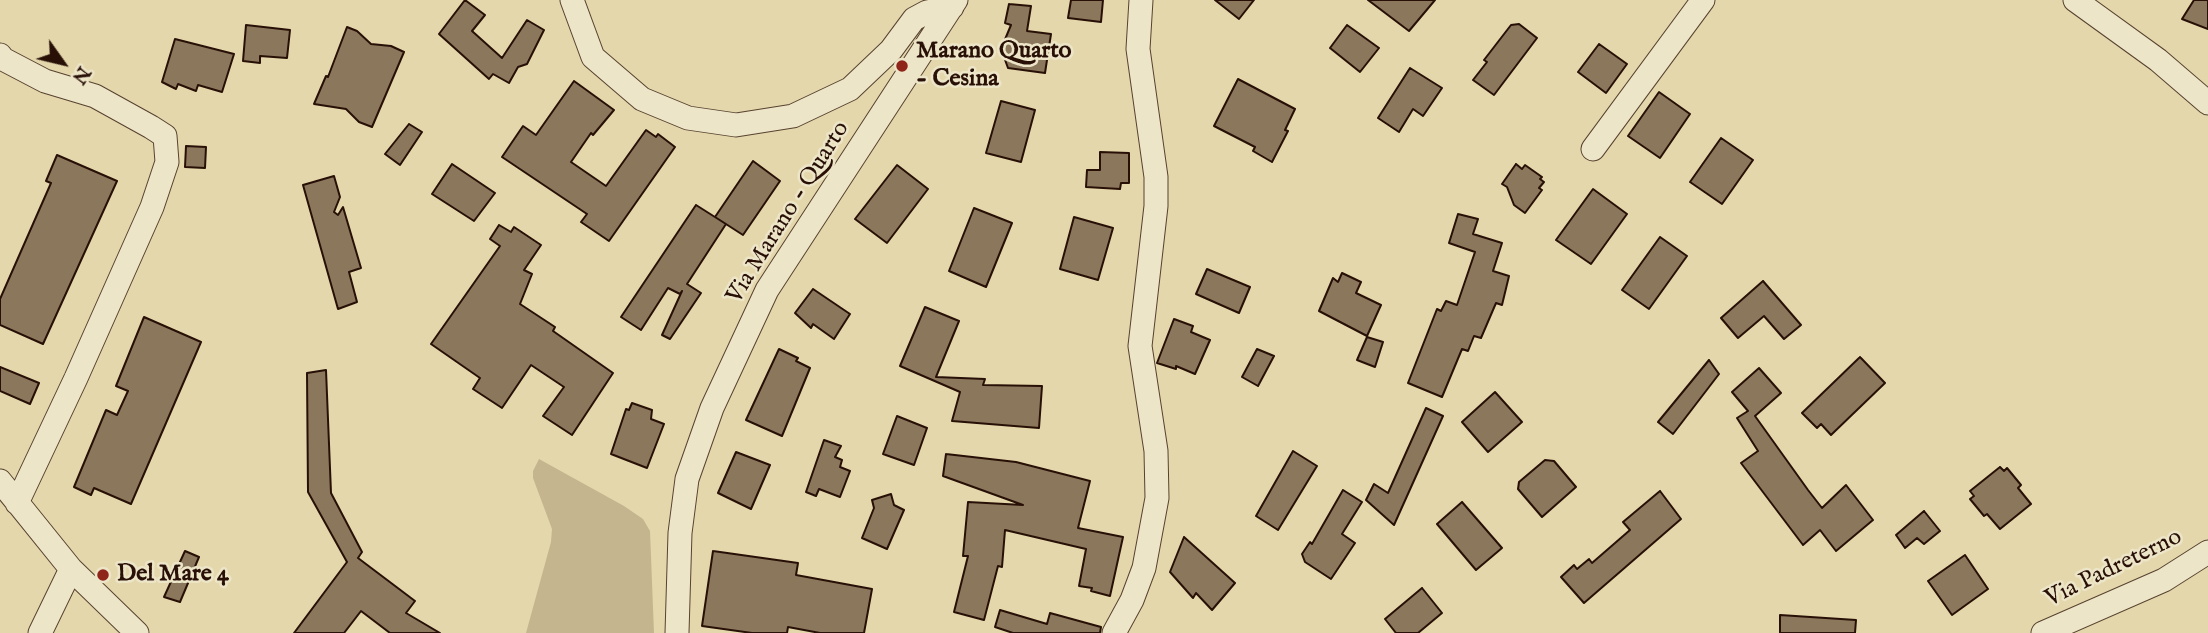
<!DOCTYPE html>
<style>
body{margin:0}
#map{position:relative;width:2208px;height:633px;overflow:hidden;background:#e4d7ab;font-family:"IM FELL English",serif}
canvas{display:block}
.north{position:absolute;left:28px;top:28px;width:70px;height:70px;-webkit-text-stroke:5px #ede5c8;paint-order:stroke;rotate:124deg;font-size:19px;font-weight:700;line-height:28px;text-align:center;color:#281007}
.north::after{content:'';display:block;margin:auto;width:24px;height:32px;background:#281007;clip-path:polygon(50% 0,100% 100%,50% 72%,0 100%)}
</style>
<div id="map">
<canvas width="2208" height="633"></canvas>
<div class="north">N</div>
</div>
<script>
const ctx = document.querySelector('canvas').getContext('2d');
ctx.lineJoin = 'round';
function fill(path, color) {
  ctx.fillStyle = color;
  ctx.fill(path, 'evenodd');
}
function toPath(rows) {
  const path = new Path2D();
  for (const r of rows) {
    path.moveTo(r[0], r[1]);
    for (let i = 2; i < r.length; i += 2) path.lineTo(r[i], r[i + 1]);
  }
  return path;
}
function stroke(path, color, width, dash) {
  ctx.strokeStyle = color;
  ctx.lineWidth = width;
  ctx.lineCap = dash ? 'butt' : 'round';
  ctx.setLineDash(dash || []);
  ctx.stroke(path);
}
function write(font, color, halo, rows, align = 'center') {
  ctx.font = font + ' "IM FELL English",serif';
  ctx.lineWidth = 5;
  ctx.setLineDash([]);
  ctx.textBaseline = 'middle';
  ctx.strokeStyle = halo;
  ctx.fillStyle = color;
  for (const [text, x, y, turn = 0] of rows) {
    ctx.save();
    ctx.translate(x, y);
    ctx.rotate((+turn || 0) * Math.PI / 180);
    ctx.textAlign = isNaN(turn) ? turn : align;
    if (halo) ctx.strokeText(text, 0, 0);
    ctx.fillText(text, 0, 0);
    ctx.restore();
  }
}
const green = toPath([
 [539,459,624,506,643,519,650,531,654,633,526,633,551,542,552,529,533,478,533,471]
]);
const building = toPath([
 [465,0,485,15,472,31,502,58,527,20,544,30,527,64,518,67,509,83,493,74,489,79,439,34,465,0],
 [1071,0,1103,0,1101,22,1068,18,1071,0],
 [1215,0,1254,0,1239,19,1215,0],
 [1368,0,1435,0,1409,31,1368,0],
 [2194,0,2208,0,2208,29,2182,19,2194,0],
 [1009,4,1031,6,1027,31,1051,34,1045,73,1008,68,1001,49,1011,25,1005,23,1009,4],
 [1519,24,1537,38,1494,95,1473,80,1487,62,1484,60,1511,25,1519,24],
 [246,25,290,30,287,58,260,56,260,63,243,61,246,25],
 [1347,25,1379,48,1360,72,1330,48,1347,25],
 [347,27,357,31,371,44,391,46,404,52,372,127,359,122,346,109,314,104,326,76,328,77,347,27],
 [175,39,234,54,222,92,198,85,196,91,178,84,176,89,162,82,175,39],
 [1599,44,1627,64,1606,93,1578,72,1599,44],
 [1410,68,1442,88,1423,116,1413,109,1399,132,1378,118,1410,68],
 [1238,79,1295,109,1285,130,1288,131,1272,162,1253,151,1255,147,1214,126,1238,79],
 [574,81,614,110,593,135,591,133,571,162,606,186,646,130,656,137,658,134,675,147,609,241,581,222,587,214,502,157,523,126,536,135,574,81],
 [1659,92,1690,114,1660,158,1628,136,1659,92],
 [1001,101,1035,110,1021,162,986,153,1001,101],
 [409,124,422,132,400,165,385,154,409,124],
 [1721,138,1753,160,1722,204,1690,182,1721,138],
 [186,146,206,147,205,168,185,167,186,146],
 [1100,152,1129,153,1129,183,1121,183,1120,189,1086,187,1087,170,1100,170,1100,152],
 [57,155,117,181,43,344,0,325,0,299,51,183,46,181,57,155],
 [753,161,780,181,743,235,715,217,753,161],
 [452,164,495,193,474,221,432,194,452,164],
 [1516,164,1522,169,1525,165,1542,177,1540,179,1544,182,1539,188,1542,190,1525,213,1514,205,1507,187,1502,184,1516,164],
 [897,165,928,189,887,243,855,219,897,165],
 [334,176,340,197,334,212,338,215,343,207,361,268,349,272,357,302,338,309,303,185,334,176],
 [1593,189,1627,214,1591,264,1556,240,1593,189],
 [696,205,726,224,687,284,701,293,670,339,662,335,682,291,680,294,668,288,641,330,621,317,696,205],
 [974,208,1012,223,986,287,949,271,974,208],
 [1458,214,1478,219,1473,234,1502,243,1493,271,1509,276,1502,305,1496,303,1481,338,1474,336,1468,351,1462,349,1442,397,1408,383,1437,309,1441,311,1446,301,1457,305,1475,252,1449,243,1458,214],
 [1074,217,1113,228,1098,280,1060,269,1074,217],
 [499,225,511,232,514,227,541,245,524,270,532,274,520,304,555,327,553,331,613,373,572,435,543,416,564,387,531,365,502,408,473,389,480,378,431,344,500,246,490,239,499,225],
 [1660,237,1687,256,1649,309,1622,290,1660,237],
 [1207,269,1250,287,1239,313,1196,294,1207,269],
 [1342,273,1361,282,1356,293,1381,305,1367,336,1319,311,1333,278,1338,282,1342,273],
 [1763,281,1801,325,1784,339,1764,316,1738,338,1721,318,1763,281],
 [813,289,850,314,834,339,813,324,811,328,795,313,813,289],
 [925,307,959,321,936,377,985,379,983,385,1042,386,1039,428,952,421,960,392,900,366,925,307],
 [144,317,201,342,131,504,94,488,91,495,74,487,106,410,117,415,128,391,116,386,144,317],
 [1174,319,1193,326,1191,332,1210,340,1195,374,1176,366,1176,369,1157,363,1174,319],
 [1367,337,1383,342,1375,367,1357,360,1367,337],
 [779,349,798,358,796,361,810,368,782,436,746,420,779,349],
 [1257,349,1274,356,1258,386,1242,377,1257,349],
 [1860,357,1885,383,1831,435,1821,424,1817,428,1802,413,1860,357],
 [1709,360,1719,374,1673,434,1658,422,1709,360],
 [0,367,39,383,30,404,0,391,0,367],
 [1759,368,1781,393,1755,416,1808,490,1822,508,1846,485,1873,520,1836,551,1820,530,1803,545,1741,463,1758,451,1737,418,1748,411,1732,392,1759,368],
 [326,370,331,493,362,552,358,558,415,601,406,613,440,633,390,633,361,611,344,633,294,633,347,562,308,492,307,373,326,370],
 [1495,392,1522,422,1488,452,1462,422,1495,392],
 [632,403,652,410,651,419,664,424,647,468,611,454,626,409,629,410,632,403],
 [1426,408,1443,416,1394,525,1366,500,1374,484,1388,493,1426,408],
 [897,416,927,428,914,465,883,454,897,416],
 [824,440,841,446,835,457,842,460,840,467,850,471,840,497,819,489,816,496,806,492,824,440],
 [1293,451,1317,466,1278,530,1256,516,1293,451],
 [736,452,770,465,751,509,718,493,736,452],
 [946,454,1016,462,1090,481,1078,528,1123,537,1110,596,1091,591,1092,588,1079,586,1086,549,1005,530,1002,567,998,566,984,620,954,612,968,556,963,556,968,502,1023,505,943,476,946,454],
 [1545,460,1554,461,1576,487,1542,517,1518,489,1519,482,1545,460],
 [2000,467,2004,471,2007,468,2021,485,2018,488,2031,504,2000,529,1987,514,1984,516,1970,499,1974,496,1970,491,2000,467],
 [1343,490,1362,502,1342,534,1355,543,1331,579,1305,562,1302,554,1310,542,1312,544,1343,490],
 [1660,491,1681,519,1584,603,1561,577,1574,565,1577,569,1589,559,1592,563,1630,530,1623,522,1660,491],
 [891,494,894,505,904,510,887,549,862,538,874,508,872,500,891,494],
 [1462,502,1502,548,1476,570,1437,524,1462,502],
 [1924,511,1940,531,1924,544,1917,538,1905,548,1896,535,1924,511],
 [1184,537,1235,583,1212,610,1196,593,1193,598,1170,572,1184,537],
 [185,551,199,557,180,602,164,597,185,551],
 [713,551,798,563,796,575,872,589,864,633,820,633,788,627,787,633,752,633,702,626,713,551],
 [1965,555,1988,589,1952,615,1928,581,1965,555],
 [1422,588,1442,613,1418,633,1396,633,1385,619,1422,588],
 [1000,610,1047,624,1050,613,1101,627,1100,633,1013,633,995,627,1000,610],
 [1780,615,1856,620,1855,633,1780,633,1780,615]
]);
const minor = toPath([
 [572,0,593,57,642,99,688,118,736,125,793,116,850,89,891,50,914,19,927,12,952,7],
 [2075,0,2158,60,2208,103],
 [0,55,3,59,45,81,95,96,151,127,165,136,167,162,152,207,76,378,17,503],
 [1593,149,1703,0],
 [0,481,71,569,137,633],
 [40,633,71,569],
 [677,633,680,533,687,479,712,408,767,290,956,0],
 [1114,633,1132,600,1144,568,1157,498,1156,451,1140,346,1156,206,1156,177,1138,49,1141,0],
 [2043,633,2164,580,2208,552]
]);
const markers = [
 [902,66,7,"#8f2418"],
 [103,575,7,"#8f2418"]
];
const poiNames = [
 ["Marano Quarto",916,52],
 ["- Cesina",916,80],
 ["Del Mare 4",117,575]
];
const streetNames = [
 ["Via Marano - Quarto",789,213,-58],
 ["Via Padreterno",2114,569,-26]
];
fill(green, '#c4b58f');
fill(building, '#8a775c');
stroke(building, '#281007', 2);
stroke(minor, '#574230', 25);
stroke(minor, '#ede5c8', 23);
for (const [x, y, r, color] of markers) {
  const dot = new Path2D();
  dot.arc(x, y, r, 0, 2 * Math.PI);
  ctx.fillStyle = color;
  ctx.fill(dot);
  stroke(dot, '#ede5c8', 2.5);
}
write('bold 24px', '#281007', '#ede5c8', poiNames, 'left');
write('24px', '#281007', '#ede5c8', streetNames);
</script>
